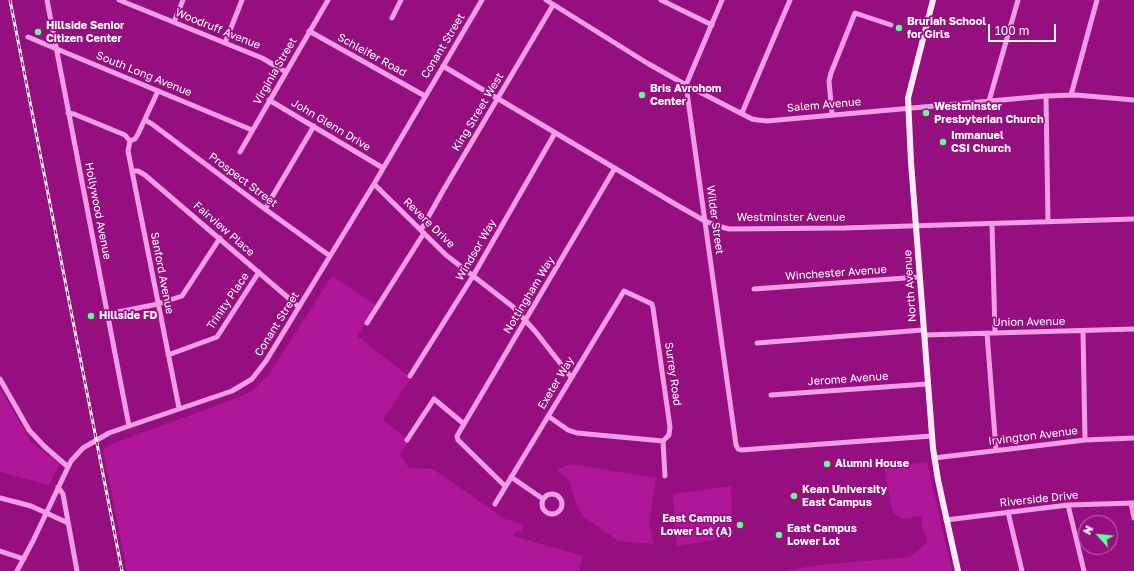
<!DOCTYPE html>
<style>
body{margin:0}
#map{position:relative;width:1134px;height:571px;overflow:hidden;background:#950f7e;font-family:"Golos Text",sans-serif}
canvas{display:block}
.north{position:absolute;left:1078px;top:515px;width:40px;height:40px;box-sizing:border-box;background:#950f7e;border:1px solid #bf6fb2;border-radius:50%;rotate:297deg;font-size:11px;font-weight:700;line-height:16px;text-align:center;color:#fff}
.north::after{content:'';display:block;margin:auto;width:14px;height:18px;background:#60ff92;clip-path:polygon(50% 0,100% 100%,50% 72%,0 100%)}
.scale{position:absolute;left:988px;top:24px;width:68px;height:18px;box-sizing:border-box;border:2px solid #fff;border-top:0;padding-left:5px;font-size:12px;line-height:14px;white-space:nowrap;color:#fff;-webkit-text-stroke:3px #950f7e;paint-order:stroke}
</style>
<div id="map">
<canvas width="1134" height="571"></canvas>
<div class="north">N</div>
<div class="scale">100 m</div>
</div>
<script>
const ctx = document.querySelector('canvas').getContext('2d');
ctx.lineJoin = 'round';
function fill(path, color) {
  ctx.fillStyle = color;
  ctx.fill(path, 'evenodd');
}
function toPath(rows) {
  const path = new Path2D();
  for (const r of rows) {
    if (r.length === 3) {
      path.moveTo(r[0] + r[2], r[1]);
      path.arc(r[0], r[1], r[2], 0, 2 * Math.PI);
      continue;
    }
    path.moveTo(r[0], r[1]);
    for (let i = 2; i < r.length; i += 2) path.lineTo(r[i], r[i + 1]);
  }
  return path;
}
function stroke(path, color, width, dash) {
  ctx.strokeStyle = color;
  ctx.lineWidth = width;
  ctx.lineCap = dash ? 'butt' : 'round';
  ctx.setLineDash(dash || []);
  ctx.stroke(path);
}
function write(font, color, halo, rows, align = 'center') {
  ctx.font = font + ' "Golos Text",sans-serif';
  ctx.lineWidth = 3.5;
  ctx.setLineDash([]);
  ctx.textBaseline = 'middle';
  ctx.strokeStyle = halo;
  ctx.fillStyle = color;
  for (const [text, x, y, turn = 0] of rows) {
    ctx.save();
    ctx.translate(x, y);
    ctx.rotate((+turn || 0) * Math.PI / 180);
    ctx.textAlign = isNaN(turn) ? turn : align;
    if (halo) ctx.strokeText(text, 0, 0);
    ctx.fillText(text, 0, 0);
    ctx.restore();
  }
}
const green = toPath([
 [332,276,377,306,357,336,411,378,383,420,409,440,400,455,409,468,433,469,505,519,523,524,523,529,521,532,517,531,513,536,583,556,579,571,127,571,103,450,112,444,240,397,250,392,267,377],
 [0,388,31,442,60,464,49,485,0,472],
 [927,462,952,571,783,571,819,565,910,557,926,543,927,538,922,527,921,516,903,519,895,514,892,510,884,467],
 [569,464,656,478,649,524,654,544,618,541,584,517,578,509,569,481,557,470],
 [731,486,732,537,677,546,673,494]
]);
const minor = toPath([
 [47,0,129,426],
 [119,0,262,58,286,72],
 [546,0,647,63,686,85,752,119,758,120,767,121,1046,96,1076,95,1134,100],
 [661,0,712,25],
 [722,0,686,85,736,445,738,449,741,450,932,436],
 [392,18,401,0],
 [174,22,183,0],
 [309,31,425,96],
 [28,37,252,130],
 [225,43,242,0],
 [443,66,675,204,705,221,718,226,729,229,845,228,1134,219],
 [1071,95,1097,0],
 [1046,96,1048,222],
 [269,100,383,168],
 [989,101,1018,0],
 [68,113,74,114,125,135,130,141],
 [742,113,790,0],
 [832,114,829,81,831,73,855,13,891,25],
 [145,120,152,124,265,209,330,256],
 [130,141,128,151,179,408],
 [130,141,135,139,138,134,158,91],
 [240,152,328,0],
 [132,171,138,171,145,175,299,307],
 [374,184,446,255,512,306,535,331,571,377],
 [265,209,314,126],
 [992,224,995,332],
 [421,230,444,189,553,5],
 [754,289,919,277],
 [108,314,158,304,182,296,220,238],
 [367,323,424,233],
 [1083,331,1085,440],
 [987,333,996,450],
 [924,335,1134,329],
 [757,343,923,330],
 [168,355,217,337,259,272],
 [410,376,473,276,555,133],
 [0,379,29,430,44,446,68,467],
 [771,395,927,384],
 [548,416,568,430,577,433,663,441],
 [407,440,434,399,464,424],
 [934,458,1085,440,1134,438],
 [511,477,543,499],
 [505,486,458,440,457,436,615,168],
 [58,487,63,494,77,571],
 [552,504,10],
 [0,498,31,506,68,523],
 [1131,503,1134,518],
 [495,504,624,291,652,304,653,308,670,427,669,435,663,441,665,476],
 [1068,505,1084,571],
 [1008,512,1022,571],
 [946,520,1068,505,1134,503],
 [0,551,24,559],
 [17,571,33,541,71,461,83,448,109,433,129,426,232,391,252,379,266,361,374,184,482,0]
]);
const major = toPath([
 [933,0,908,98,911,162,933,448,938,480,958,571]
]);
const rail = toPath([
 [10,0,122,571]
]);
const markers = [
 [899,28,4,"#60ff92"],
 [38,32,4,"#60ff92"],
 [642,95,4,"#60ff92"],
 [926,113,4,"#60ff92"],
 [943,142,4,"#60ff92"],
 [91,316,4,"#60ff92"],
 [827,464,4,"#60ff92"],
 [794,496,4,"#60ff92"],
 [740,525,4,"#60ff92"],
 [779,535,4,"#60ff92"]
];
const poiNames = [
 ["Bruriah School",907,22],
 ["for Girls",907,35],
 ["Hillside Senior",46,26],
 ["Citizen Center",46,39],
 ["Bris Avrohom",650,89],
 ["Center",650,102],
 ["Westminster",934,107],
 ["Presbyterian Church",934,120],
 ["Immanuel",951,136],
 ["CSI Church",951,149],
 ["Hillside FD",99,316],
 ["Alumni House",835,464],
 ["Kean University",802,490],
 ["East Campus",802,503],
 ["East Campus",732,519,"right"],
 ["Lower Lot (A)",732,532,"right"],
 ["East Campus",787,529],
 ["Lower Lot",787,542]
];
const streetNames = [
 ["Woodruff Avenue",218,29,22],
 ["Conant Street",443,46,-59],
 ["Schleifer Road",372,55,29],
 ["Virginia Street",275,71,-60],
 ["South Long Avenue",144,74,22],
 ["Salem Avenue",824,105,-5],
 ["King Street West",478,112,-59],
 ["John Glenn Drive",331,125,31],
 ["Prospect Street",243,180,37],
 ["Hollywood Avenue",98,211,79],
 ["Westminster Avenue",791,218],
 ["Wilder Street",715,220,82],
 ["Revere Drive",429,223,44],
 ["Fairview Place",224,229,41],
 ["Windsor Way",476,250,-60],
 ["Sanford Avenue",162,273,79],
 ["Winchester Avenue",836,273,-4],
 ["North Avenue",910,286,-94],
 ["Nottingham Way",529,295,-59],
 ["Trinity Place",228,301,-56],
 ["Union Avenue",1029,322,-1],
 ["Conant Street",277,324,-58],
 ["Surrey Road",673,374,82],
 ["Jerome Avenue",848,379,-4],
 ["Exeter Way",556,383,-59],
 ["Irvington Avenue",1033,436,-7],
 ["Riverside Drive",1039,499,-6]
];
fill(green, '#af1798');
stroke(minor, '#f49de7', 5);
stroke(major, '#ffeafa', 6);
stroke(rail, '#fff', 3);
stroke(rail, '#950f7e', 1.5, [4.5]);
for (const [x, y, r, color] of markers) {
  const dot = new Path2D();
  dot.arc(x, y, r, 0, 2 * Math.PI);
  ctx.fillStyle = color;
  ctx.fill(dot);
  stroke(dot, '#950f7e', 1.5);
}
write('bold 11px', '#fff', '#950f7e', poiNames, 'left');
write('11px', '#fff', '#950f7e', streetNames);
</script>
